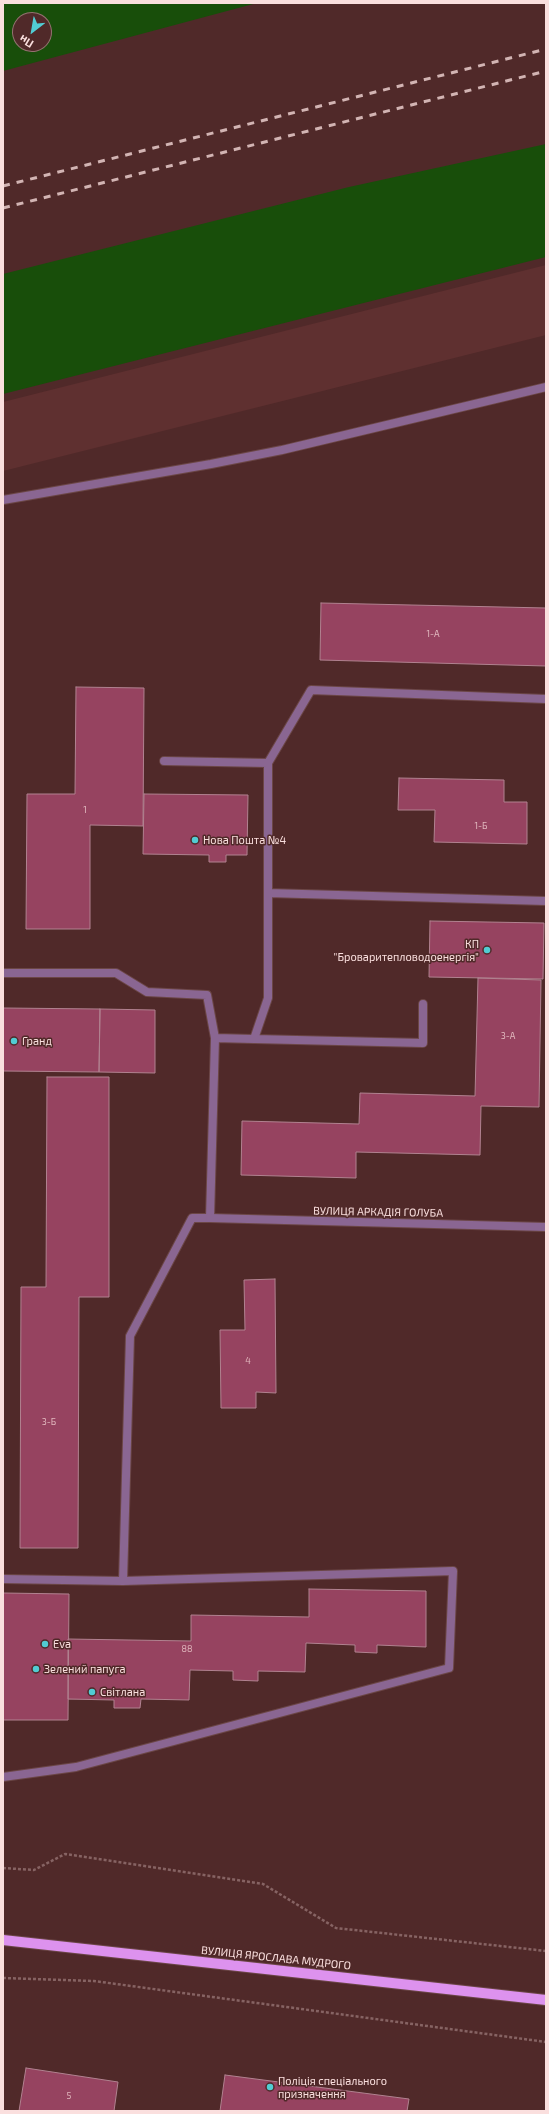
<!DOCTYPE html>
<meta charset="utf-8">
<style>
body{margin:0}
#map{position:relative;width:549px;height:2114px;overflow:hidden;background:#502929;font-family:"Exo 2",sans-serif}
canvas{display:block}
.frame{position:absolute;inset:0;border:4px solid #fadfde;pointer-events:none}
.north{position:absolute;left:12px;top:12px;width:40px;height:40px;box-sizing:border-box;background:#502929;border:1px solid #947271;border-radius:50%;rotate:211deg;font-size:11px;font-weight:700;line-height:16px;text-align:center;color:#fadfde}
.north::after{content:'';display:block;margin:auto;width:14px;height:18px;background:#51ccd3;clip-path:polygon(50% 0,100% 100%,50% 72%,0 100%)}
</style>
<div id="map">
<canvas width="549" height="2114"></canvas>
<div class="frame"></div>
<div class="north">Пн</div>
</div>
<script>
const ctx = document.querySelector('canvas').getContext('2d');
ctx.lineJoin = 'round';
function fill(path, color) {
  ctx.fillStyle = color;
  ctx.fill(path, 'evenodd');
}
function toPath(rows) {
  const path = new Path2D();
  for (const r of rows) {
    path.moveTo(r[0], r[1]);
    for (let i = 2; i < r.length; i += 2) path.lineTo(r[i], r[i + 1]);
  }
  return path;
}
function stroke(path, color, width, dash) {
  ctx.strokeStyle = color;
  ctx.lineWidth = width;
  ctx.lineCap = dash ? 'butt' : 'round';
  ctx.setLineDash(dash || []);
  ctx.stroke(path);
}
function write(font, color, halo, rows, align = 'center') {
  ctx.font = font + ' "Exo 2",sans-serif';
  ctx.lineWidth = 3;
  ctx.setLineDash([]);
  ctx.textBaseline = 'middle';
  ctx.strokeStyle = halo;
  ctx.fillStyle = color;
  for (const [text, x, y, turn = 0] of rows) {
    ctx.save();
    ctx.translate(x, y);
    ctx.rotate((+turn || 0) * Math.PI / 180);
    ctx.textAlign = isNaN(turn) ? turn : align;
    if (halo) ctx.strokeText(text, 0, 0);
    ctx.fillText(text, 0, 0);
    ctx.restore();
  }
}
const built = toPath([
 [546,265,546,335,3,471,3,402]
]);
const green = toPath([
 [3,3,257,3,3,71],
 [20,20,44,20,44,44,20,44],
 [546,144,546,257,3,394,3,274,349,187]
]);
const building = toPath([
 [321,603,546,608,546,666,320,660,321,603],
 [76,687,144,688,143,826,90,825,90,929,26,929,27,794,75,794,76,687],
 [399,778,504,780,504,802,527,802,527,844,434,842,435,810,398,810,399,778],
 [144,794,248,795,247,855,226,855,226,862,209,862,209,855,143,854,144,794],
 [430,921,544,923,543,979,429,977,430,921],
 [478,978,541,980,539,1107,481,1106,480,1155,356,1152,356,1178,241,1175,242,1121,359,1124,360,1093,475,1096,478,978],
 [3,1008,100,1009,99,1072,3,1071,3,1008],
 [100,1009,155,1010,155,1073,99,1072,100,1009],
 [47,1077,109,1077,109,1297,79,1297,78,1548,20,1548,21,1287,46,1287,47,1077],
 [275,1279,276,1393,256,1392,256,1408,221,1408,220,1330,245,1330,244,1280,275,1279],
 [309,1589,426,1591,426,1647,377,1645,377,1653,355,1652,355,1645,306,1643,305,1672,258,1671,258,1681,233,1680,233,1671,190,1670,189,1700,141,1699,140,1708,114,1708,114,1700,68,1699,68,1639,191,1641,191,1615,309,1617,309,1589],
 [3,1593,69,1594,68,1720,3,1720,3,1593],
 [26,2068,118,2082,114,2111,19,2111,26,2068],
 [225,2075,409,2099,407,2111,220,2111,225,2075]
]);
const path = toPath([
 [3,1868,34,1870,65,1854,263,1884,336,1928,546,1951],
 [3,1978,94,1981,546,2042]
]);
const service = toPath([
 [3,500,211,464,282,450,546,387],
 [164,761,268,763],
 [268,893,546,901],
 [3,973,116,973,147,992,207,995,215,1038,254,1039,268,998,268,763,311,690,546,699],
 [254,1039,423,1043,423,1004],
 [3,1579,123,1581,453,1571,449,1668,76,1767,3,1777],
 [123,1581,130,1336,192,1218,210,1218,215,1038]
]);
const minor = toPath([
 [210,1218,546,1227]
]);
const primary = toPath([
 [3,1940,546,2000]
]);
const rail = toPath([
 [3,186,546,49],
 [3,208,546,71]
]);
const markers = [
 [195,840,4,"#51ccd3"],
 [487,950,4,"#51ccd3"],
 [14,1041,4,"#51ccd3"],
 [45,1644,4,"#51ccd3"],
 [36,1669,4,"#51ccd3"],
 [92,1692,4,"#51ccd3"],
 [270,2087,4,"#51ccd3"]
];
const numberNames = [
 ["1-А",433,634],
 ["1",85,810],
 ["1-Б",481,826],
 ["3-А",508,1036],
 ["4",248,1361],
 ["3-Б",49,1422],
 ["88",187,1649],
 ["5",69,2096]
];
const poiNames = [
 ["Нова Пошта №4",203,840],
 ["КП",479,944,"right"],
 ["\"Броваритепловодоенергія\"",479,957,"right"],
 ["Гранд",22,1041],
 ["Eva",53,1644],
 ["Зелений папуга",44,1669],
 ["Світлана",100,1692],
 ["Поліція спеціального",278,2081],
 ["призначення",278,2094]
];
const streetNames = [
 ["ВУЛИЦЯ АРКАДІЯ ГОЛУБА",378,1212,1],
 ["ВУЛИЦЯ ЯРОСЛАВА МУДРОГО",276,1958,6]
];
fill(built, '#5f3030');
fill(green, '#184e0a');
fill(building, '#964360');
stroke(building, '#b18290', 1);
stroke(service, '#6b4646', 10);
stroke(minor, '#6b4646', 10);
stroke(primary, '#6b4646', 12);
stroke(path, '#866363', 2.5, [3, 2]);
stroke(service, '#8a6692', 8);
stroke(minor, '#8a6692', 8);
stroke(primary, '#dd92ee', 10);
stroke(rail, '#d2b4b3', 3, [7, 7]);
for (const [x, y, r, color] of markers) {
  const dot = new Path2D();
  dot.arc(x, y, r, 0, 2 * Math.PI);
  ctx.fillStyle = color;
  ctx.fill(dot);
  stroke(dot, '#502929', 1.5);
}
write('9px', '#e1b8be', null, numberNames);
write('11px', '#fadfde', '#502929', poiNames, 'left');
write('11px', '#fadfde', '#502929', streetNames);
</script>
